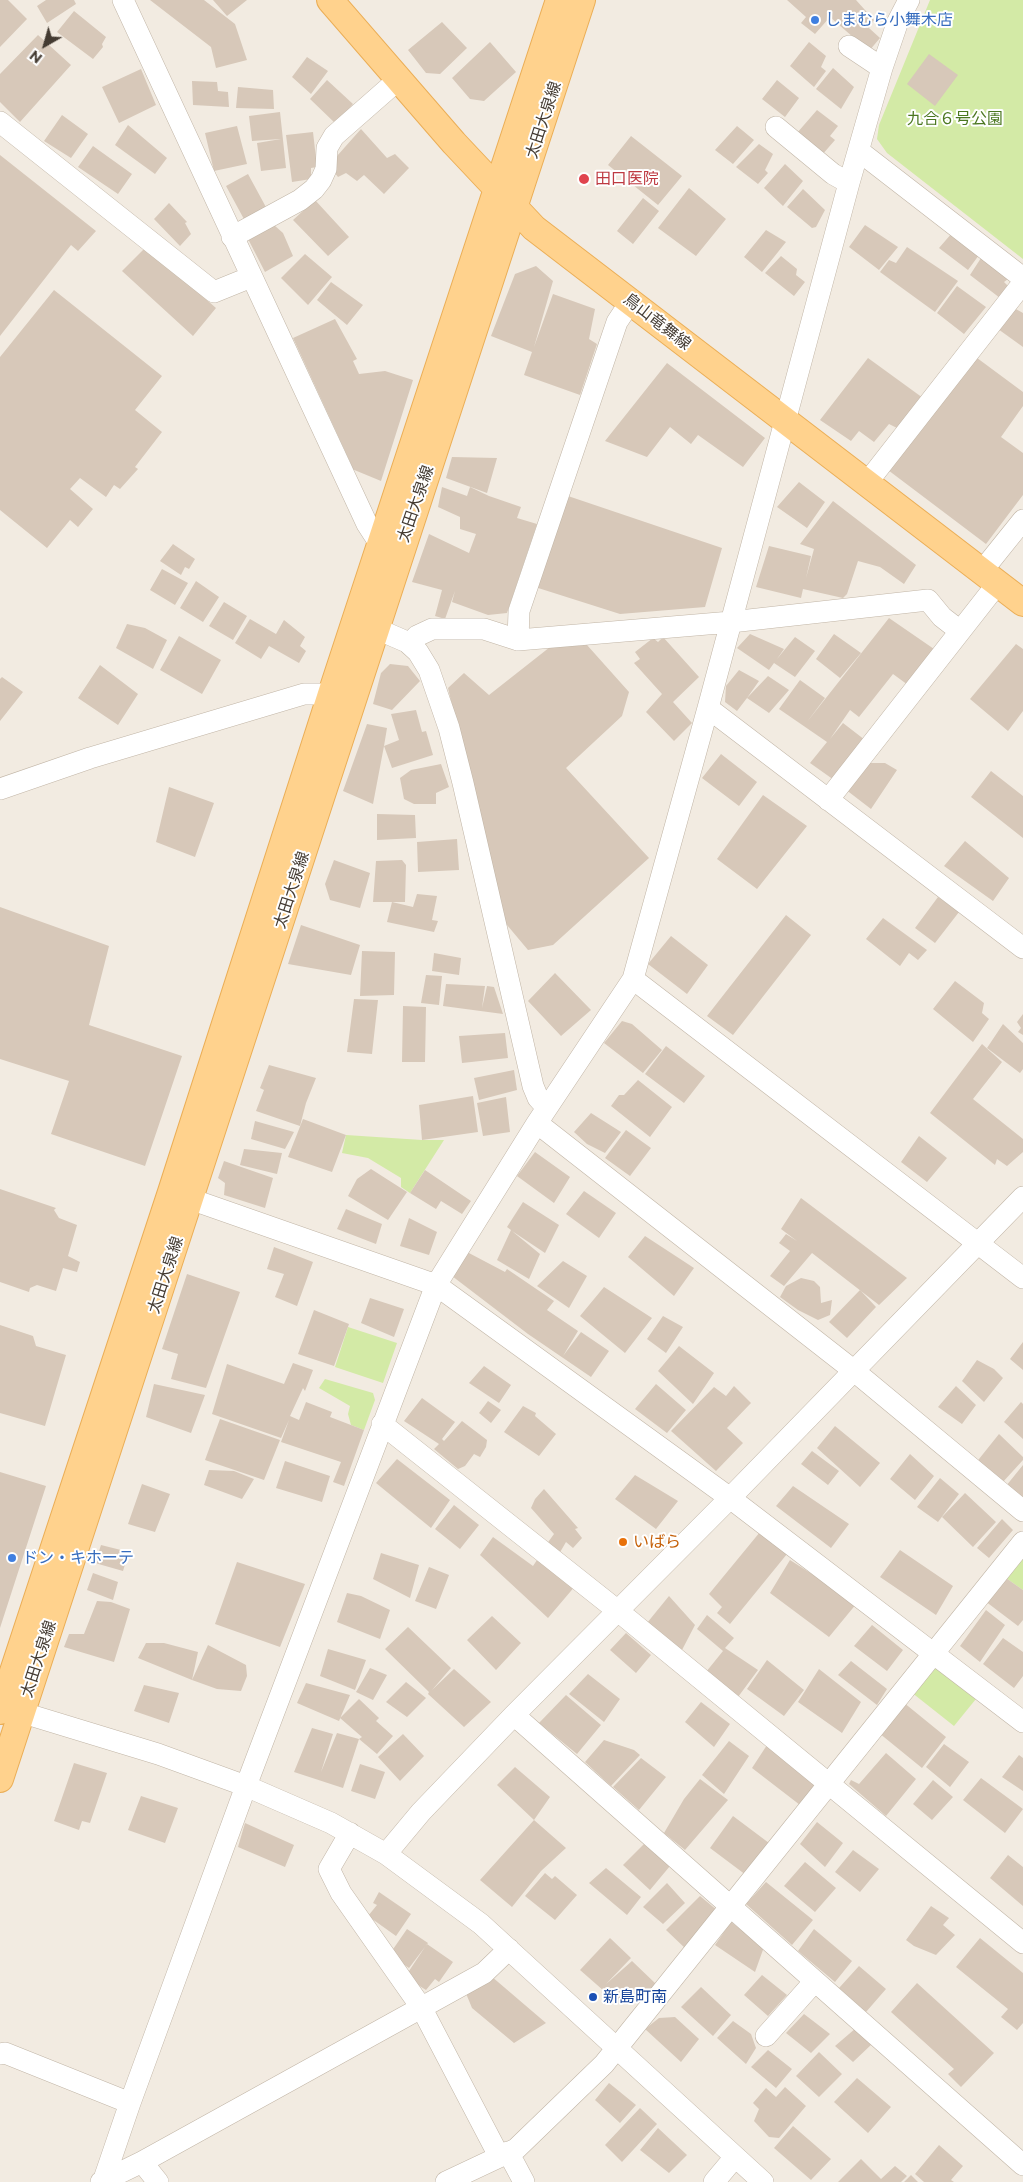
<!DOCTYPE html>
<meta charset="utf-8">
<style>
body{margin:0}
#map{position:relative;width:1023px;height:2182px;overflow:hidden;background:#f2ebe1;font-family:Montserrat,sans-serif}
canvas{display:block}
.north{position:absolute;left:20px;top:20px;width:50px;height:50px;-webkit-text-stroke:4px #fff;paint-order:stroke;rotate:218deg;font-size:14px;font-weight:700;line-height:20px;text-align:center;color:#443b32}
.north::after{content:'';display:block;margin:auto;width:18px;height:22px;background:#443b32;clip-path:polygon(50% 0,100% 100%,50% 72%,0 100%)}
</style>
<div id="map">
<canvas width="1023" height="2182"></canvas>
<div class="north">N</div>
</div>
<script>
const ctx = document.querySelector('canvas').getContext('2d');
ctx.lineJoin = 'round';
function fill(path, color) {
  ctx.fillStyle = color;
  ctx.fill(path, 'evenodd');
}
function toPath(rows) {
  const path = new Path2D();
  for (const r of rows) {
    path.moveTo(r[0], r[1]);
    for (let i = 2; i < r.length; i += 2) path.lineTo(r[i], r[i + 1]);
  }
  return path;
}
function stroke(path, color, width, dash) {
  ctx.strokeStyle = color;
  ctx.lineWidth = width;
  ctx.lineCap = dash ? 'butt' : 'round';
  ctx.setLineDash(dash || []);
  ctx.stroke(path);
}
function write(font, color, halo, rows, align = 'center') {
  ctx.font = font + ' Montserrat,"Noto Sans JP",sans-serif';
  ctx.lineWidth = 4;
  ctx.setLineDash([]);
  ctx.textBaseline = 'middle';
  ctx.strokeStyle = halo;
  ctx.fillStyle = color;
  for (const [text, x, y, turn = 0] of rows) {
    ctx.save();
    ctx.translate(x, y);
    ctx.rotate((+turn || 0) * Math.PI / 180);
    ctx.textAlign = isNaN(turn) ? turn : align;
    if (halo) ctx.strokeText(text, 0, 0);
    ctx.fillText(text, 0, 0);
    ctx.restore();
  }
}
const green = toPath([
 [930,0,1023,0,1023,259,887,153,877,139,879,125],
 [346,1135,422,1140,444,1140,410,1193,401,1187,401,1178,368,1158,342,1153],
 [348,1327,397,1343,383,1383,335,1367],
 [325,1379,373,1393,375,1400,364,1430,351,1425,348,1414,350,1406,319,1388],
 [1023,1551,1023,1590,1003,1576],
 [943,1666,980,1694,954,1726,911,1692,932,1667]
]);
const building = toPath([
 [0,0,8,0,27,19,0,47],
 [46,0,74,0,76,4,47,23,37,6],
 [150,0,204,0,235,24,247,60,216,68,211,47],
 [213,0,247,0,227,16],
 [787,0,856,0,874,20,869,28,880,38,869,51,830,17,815,34,801,23,806,17],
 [74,11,106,37,102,44,103,47,93,59,57,32],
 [442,22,467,48,440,74,426,73,408,50],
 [38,35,71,65,20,122,0,102,0,74],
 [490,42,516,72,484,101,470,99,452,78],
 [809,42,826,56,821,67,826,71,814,87,790,66],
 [929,54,958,75,935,106,907,84],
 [307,57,328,71,311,94,292,77],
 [833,68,854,87,841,109,816,89],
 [141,69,156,105,119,123,102,87],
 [327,80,353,104,336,124,310,99],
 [777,80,799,98,785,117,762,99],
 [192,81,217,82,218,91,228,92,229,107,193,105],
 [238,87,273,90,274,109,236,108],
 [817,110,838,126,830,136,835,140,822,155,797,133],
 [280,112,286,168,261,171,257,143,281,139,252,141,249,116],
 [62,115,88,134,71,158,44,141],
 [128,125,167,158,155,174,115,145],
 [237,126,247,164,214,171,205,133],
 [737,126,754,140,733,164,715,150],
 [361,129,387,158,395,154,409,168,384,194,364,175,357,181,346,173,338,177,329,165],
 [313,132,317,167,311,168,311,179,292,182,286,135],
 [631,136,682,176,658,205,608,165],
 [759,144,773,154,765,170,768,173,758,184,736,167],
 [93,146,132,174,118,194,78,167],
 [0,155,96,231,78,251,71,245,0,336],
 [785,164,803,181,783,206,764,188],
 [248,174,267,209,245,221,226,186],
 [689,188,726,219,696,256,658,228],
 [803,189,825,210,816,227,812,228,787,207],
 [643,198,659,211,633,244,617,231],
 [315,200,349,237,328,256,293,220],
 [169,203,187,222,185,223,191,234,180,246,154,219],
 [274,225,283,233,293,256,265,272,247,237],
 [865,225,898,247,879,270,849,247],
 [766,230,786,242,762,272,744,257],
 [952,233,979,255,968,270,939,248],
 [146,247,216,308,193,336,122,271],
 [907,247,958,281,935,312,880,272,889,260,896,263],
 [305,254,332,277,308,305,281,278],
 [781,256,797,269,796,275,805,282,794,296,765,273],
 [981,258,1008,279,1004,282,1008,286,1000,298,970,275],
 [536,266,553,281,534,347,553,294,595,309,589,339,597,344,580,395,524,375,532,352,491,336,515,274],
 [331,282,363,305,347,325,317,300],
 [957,286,986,307,964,334,937,313],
 [54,290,162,376,135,410,162,432,135,467,138,469,120,489,114,485,106,497,80,478,70,489,93,509,78,527,70,520,47,548,0,510,0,357],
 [1014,308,1023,313,1023,347,998,329],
 [335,319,357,359,353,361,359,374,385,371,413,380,381,481,352,469,351,464,293,338],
 [969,352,1023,392,1023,406,1001,437,1023,453,1023,495,986,544,884,467],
 [868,358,923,398,899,429,889,424,874,442,859,431,851,441,820,420],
 [667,363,765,438,743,467,698,435,691,444,670,427,647,457,605,441],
 [452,457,497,458,487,493,446,478],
 [799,482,825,502,807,528,777,507],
 [442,487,467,496,470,487,489,496,521,507,517,518,537,524,507,613,488,615,452,602,455,591,445,619,435,616,442,590,412,582,429,534,469,553,476,534,460,529,460,517,438,507],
 [568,496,722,548,705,607,620,614,535,587],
 [833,501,916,565,904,584,880,567,858,561,847,594,843,598,803,589,801,598,756,587,769,546,811,556,806,578,814,549,800,544],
 [173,544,195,559,189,569,185,567,181,575,160,561],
 [162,569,188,583,175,605,150,590],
 [196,581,219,597,203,622,180,608],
 [224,602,247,616,233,640,209,626],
 [889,618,934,649,908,685,893,674,859,717,850,710,830,739,843,723,865,740,834,780,810,763,827,742,779,709,800,680,825,698,807,722],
 [250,619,276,634,284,620,305,637,300,646,306,651,299,663,269,646,261,659,235,643],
 [127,624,145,628,167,640,153,669,116,648],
 [750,634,784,649,777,659,795,637,815,651,795,677,774,663,769,670,737,648],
 [834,634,861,653,840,678,816,659],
 [179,636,221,660,202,694,160,670],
 [663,637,699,677,673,702,692,723,674,741,646,712,662,694,634,663,640,659,635,652,653,638,658,642],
 [1016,644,1023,649,1023,711,1008,731,970,699],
 [587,645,629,692,622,716,566,768,649,858,553,945,528,950,502,919,448,688,464,673,489,695,550,647],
 [390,664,408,666,420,681,392,710,373,704,381,673],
 [100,665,138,694,118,725,78,698],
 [739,670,759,681,747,698,768,676,789,690,769,713,747,698,737,711,725,702,726,686],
 [2,677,23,692,0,721,0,679],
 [416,710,422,732,426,731,433,755,392,768,384,746,373,804,343,791,367,724,387,728,384,746,399,740,391,714],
 [721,754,757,782,739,806,702,778],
 [864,763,885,763,897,770,871,809,845,789],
 [441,764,449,787,436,793,436,804,414,804,404,799,400,778,411,770],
 [991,771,1023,796,1023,838,971,797],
 [169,787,214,803,195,857,156,842],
 [763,795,807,826,757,889,717,859],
 [377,814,415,815,416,838,377,840],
 [457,839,459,870,418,872,417,842],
 [965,841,1009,878,993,901,944,866],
 [334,860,370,873,360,908,330,900,325,884],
 [402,860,406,865,405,902,373,902,376,861],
 [417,894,437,896,432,920,438,921,434,932,387,922,392,902,413,907],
 [938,897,959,912,935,943,915,928],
 [0,907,109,946,89,1025,182,1056,145,1166,51,1134,69,1081,0,1059],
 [786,915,811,935,733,1035,707,1016],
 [883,918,927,950,918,960,909,953,900,966,866,939],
 [301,925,360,945,351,975,288,964],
 [671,936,708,965,687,994,648,964],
 [362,951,395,952,394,995,360,996],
 [434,953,461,958,459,975,432,971],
 [555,973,591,1010,561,1036,528,1001],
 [426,975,442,976,439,1005,421,1003],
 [955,981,984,1003,982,1013,989,1019,973,1042,933,1009],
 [446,984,485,986,482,1008,487,986,494,987,503,1014,443,1006],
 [354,999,378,1000,372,1054,347,1052],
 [403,1006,426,1007,425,1062,402,1062],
 [1023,1014,1023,1035,1018,1032,1021,1028,1017,1022],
 [622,1021,632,1024,662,1050,643,1073,604,1043],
 [1003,1024,1023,1043,1023,1069,1020,1073,987,1048],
 [505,1033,508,1058,462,1063,459,1036],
 [982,1044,1002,1062,973,1099,1023,1139,1023,1152,1007,1166,997,1159,995,1165,930,1113],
 [666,1046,705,1076,684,1103,645,1074],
 [269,1065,316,1078,306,1103,300,1126,256,1111,264,1090,260,1088],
 [514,1070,517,1090,479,1100,474,1078],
 [638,1080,672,1107,650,1137,611,1106,619,1095,624,1095],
 [473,1096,478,1132,422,1140,419,1105],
 [506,1097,510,1132,483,1136,477,1103],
 [591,1113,621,1132,605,1153,587,1144,574,1132],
 [303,1119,346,1135,332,1172,288,1157],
 [255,1121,294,1132,285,1149,251,1139],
 [626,1130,651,1148,630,1176,605,1158],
 [919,1136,947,1158,927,1182,901,1162],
 [244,1149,282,1153,277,1174,240,1165],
 [535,1152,570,1177,554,1203,517,1176],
 [224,1161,273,1178,265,1208,224,1195,225,1183,218,1178],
 [371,1169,407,1192,388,1220,348,1196,357,1179],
 [425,1170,471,1201,462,1214,441,1201,436,1209,410,1193],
 [0,1189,56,1208,54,1210,59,1218,77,1225,68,1256,80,1262,77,1272,63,1268,56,1291,37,1285,30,1288,29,1292,0,1282],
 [584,1191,616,1213,599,1238,566,1214],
 [801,1198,907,1278,879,1305,812,1253,784,1286,770,1276,790,1251,779,1243,786,1234,797,1241,781,1229],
 [523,1202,559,1225,545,1253,512,1231,540,1254,529,1279,497,1260,511,1230,507,1227],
 [346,1209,382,1224,376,1244,337,1229],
 [409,1218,437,1232,429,1255,400,1246],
 [645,1236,694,1268,674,1296,628,1257],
 [274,1247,313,1262,297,1306,275,1297,284,1274,267,1269],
 [467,1252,505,1272,507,1269,554,1301,547,1310,578,1331,563,1356,581,1332,609,1351,591,1377,528,1334,452,1276],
 [563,1261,587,1276,569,1308,537,1286],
 [187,1274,240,1292,206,1388,171,1379,178,1354,162,1349],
 [801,1278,814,1281,820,1287,821,1303,832,1300,830,1315,818,1320,798,1310,780,1297,786,1286],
 [604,1287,652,1318,625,1353,580,1316],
 [860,1290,876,1307,847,1338,829,1322],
 [370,1298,404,1309,394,1337,361,1323],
 [314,1310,349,1324,334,1366,298,1354],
 [663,1316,683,1327,666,1353,647,1339],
 [0,1325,33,1336,36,1346,66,1355,45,1426,0,1413],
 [1023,1342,1023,1370,1010,1359],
 [679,1346,714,1373,693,1404,658,1371],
 [977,1360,994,1369,1003,1378,984,1402,962,1381],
 [293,1363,313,1370,305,1391,303,1388,290,1416,299,1420,306,1402,332,1412,330,1417,364,1430,344,1486,333,1482,341,1462,281,1442,289,1420,281,1438,212,1414,227,1364,284,1384],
 [484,1366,511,1385,499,1403,469,1383],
 [154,1384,205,1395,191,1433,146,1417],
 [656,1384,686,1410,667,1433,635,1409],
 [734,1386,751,1403,727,1428,743,1443,716,1471,671,1431,714,1387,726,1396],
 [956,1386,976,1405,962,1424,938,1407],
 [422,1398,455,1422,442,1439,444,1441,462,1421,487,1440,486,1447,480,1457,474,1454,465,1466,458,1469,434,1449,439,1444,404,1421],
 [488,1401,501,1410,491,1423,479,1413],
 [1021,1402,1023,1404,1023,1439,1004,1422],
 [523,1406,536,1413,535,1416,556,1434,539,1456,504,1432],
 [220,1419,280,1440,264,1480,205,1460],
 [835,1426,880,1463,860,1487,817,1448],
 [999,1434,1023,1457,1023,1460,1002,1483,975,1464],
 [812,1451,839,1471,828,1485,801,1464],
 [910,1454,934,1476,915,1500,890,1479],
 [397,1459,450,1500,431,1528,376,1483],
 [285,1461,330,1476,322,1502,276,1488],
 [1023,1465,1023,1499,1006,1486],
 [209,1470,234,1471,254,1479,242,1499,204,1485],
 [0,1472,46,1486,0,1628],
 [635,1475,678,1501,656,1529,615,1499],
 [940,1478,959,1494,938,1522,917,1507],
 [142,1484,170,1494,155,1532,128,1524],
 [793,1486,849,1524,831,1548,776,1506],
 [544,1489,578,1528,575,1529,582,1538,573,1548,566,1542,559,1554,546,1545,554,1534,531,1508,535,1499],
 [965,1493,996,1522,973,1547,942,1517],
 [454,1505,479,1525,460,1549,435,1529],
 [1002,1519,1013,1530,989,1558,977,1548],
 [760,1532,787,1554,730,1624,717,1613,722,1607,709,1594],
 [493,1537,533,1566,539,1557,576,1585,548,1618,480,1555],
 [101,1545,129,1552,123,1571,95,1563],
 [900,1550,953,1586,936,1615,880,1577],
 [381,1553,419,1565,410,1598,373,1579],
 [790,1560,857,1603,829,1637,770,1593],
 [237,1562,305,1584,280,1647,215,1624],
 [429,1567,449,1575,436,1609,415,1601],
 [93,1573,118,1582,113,1600,87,1590],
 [1003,1576,1023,1590,1023,1620,1018,1626,985,1601],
 [347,1593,361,1596,390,1610,380,1639,337,1622],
 [669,1596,695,1625,682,1650,647,1623],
 [97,1601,111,1602,130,1609,114,1662,64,1647,69,1634,84,1634],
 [986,1610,1005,1625,980,1662,960,1646],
 [707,1615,734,1638,725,1648,758,1670,738,1697,706,1672,723,1651,697,1629],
 [492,1616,521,1643,496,1670,467,1640],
 [872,1625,903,1650,887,1671,854,1646],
 [408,1627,451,1668,432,1690,454,1669,491,1702,464,1727,428,1694,429,1692,385,1649],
 [626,1633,651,1655,636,1673,610,1650],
 [1003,1638,1023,1652,1023,1676,1014,1688,983,1664],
 [146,1643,164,1643,198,1652,192,1680,138,1658],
 [208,1645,246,1665,247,1676,241,1691,217,1689,192,1680],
 [328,1649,366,1660,355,1690,320,1676],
 [767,1660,804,1690,784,1716,747,1689],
 [851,1661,887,1689,877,1705,838,1675],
 [370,1668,387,1675,373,1700,356,1692],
 [819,1669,861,1702,842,1733,798,1702],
 [588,1674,620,1699,604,1722,569,1694],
 [406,1682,426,1698,407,1717,386,1702],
 [306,1683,350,1695,339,1721,297,1703],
 [144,1685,179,1693,169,1723,134,1711],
 [566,1695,601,1725,577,1754,539,1723],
 [359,1699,379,1718,376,1721,393,1736,377,1754,359,1739,362,1737,340,1718],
 [701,1702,730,1724,714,1747,685,1722],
 [903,1702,946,1737,922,1768,879,1733],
 [312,1728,333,1734,321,1772,337,1733,359,1739,343,1788,294,1772],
 [403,1734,424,1756,400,1781,378,1757],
 [604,1740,634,1750,640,1755,611,1786,585,1762],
 [729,1741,749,1756,724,1794,702,1775],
 [944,1744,969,1762,950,1787,926,1767],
 [767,1745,814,1785,800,1805,752,1768],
 [886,1753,916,1779,886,1816,849,1784,851,1780,859,1784],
 [1019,1755,1023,1758,1023,1791,1002,1777],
 [641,1758,666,1777,639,1810,613,1787],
 [74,1763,107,1773,90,1823,82,1821,79,1830,54,1821],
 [360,1764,385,1772,375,1799,351,1791],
 [515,1767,550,1797,534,1820,497,1785],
 [981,1778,1023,1809,1005,1833,963,1800],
 [700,1779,728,1800,685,1850,664,1833,684,1799],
 [933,1780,953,1797,932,1820,913,1804],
 [141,1796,178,1808,165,1843,128,1830],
 [733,1816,769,1843,746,1875,710,1848],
 [534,1820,566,1848,541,1871,512,1907,480,1880],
 [817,1822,843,1843,825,1867,800,1844],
 [245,1823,294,1845,285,1867,238,1847],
 [644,1844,670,1866,650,1890,623,1865],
 [853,1850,879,1869,860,1892,835,1872],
 [1008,1855,1023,1867,1023,1906,990,1878],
 [805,1862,836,1888,815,1912,784,1886],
 [606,1868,641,1897,627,1915,589,1883],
 [545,1873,552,1879,555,1876,577,1895,555,1920,525,1896],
 [766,1882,813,1920,792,1945,746,1904],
 [667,1883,685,1903,663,1924,643,1907],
 [379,1892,411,1914,396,1936,368,1916,377,1905,373,1903],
 [700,1896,718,1911,687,1950,666,1930],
 [931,1906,949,1918,943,1925,955,1935,936,1955,914,1946,906,1940],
 [731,1922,764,1947,755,1972,715,1945],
 [407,1929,428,1943,409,1968,389,1955],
 [814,1929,852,1961,835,1982,798,1951],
 [610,1938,631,1958,606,1984,632,1961,656,1984,640,2001,630,1992,620,2005,580,1970],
 [980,1938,1023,1973,1023,2023,1017,2030,1001,2017,1008,2009,956,1967],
 [427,1944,453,1962,439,1982,435,1979,426,1990,405,1977],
 [859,1966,886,1989,866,2012,839,1988],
 [762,1975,787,1995,768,2016,744,1995],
 [491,1976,546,2023,514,2043,472,2008,465,1991],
 [917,1983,994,2053,961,2087,948,2074,954,2069,891,2012],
 [701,1987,731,2015,713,2036,681,2007],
 [804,2014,830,2034,811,2053,786,2033],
 [675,2017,699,2039,681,2062,645,2029,659,2018],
 [733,2021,751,2034,756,2048,746,2064,717,2038],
 [856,2028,872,2044,853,2062,835,2046],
 [768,2050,792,2069,776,2088,751,2067],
 [819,2052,842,2074,819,2097,796,2076],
 [857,2078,891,2107,868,2133,834,2102],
 [609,2083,636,2105,620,2123,595,2100],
 [785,2087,806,2106,779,2138,769,2137,754,2121,759,2109,753,2103,766,2088,776,2097],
 [640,2108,657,2124,622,2162,605,2145],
 [793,2126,831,2159,811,2180,774,2148],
 [658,2128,687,2155,669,2173,640,2150],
 [939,2145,963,2166,951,2180,954,2182,924,2182,915,2174],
 [861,2159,881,2179,895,2166,907,2176,901,2182,838,2182],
 [911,2175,918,2182,904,2182]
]);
const minor = toPath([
 [123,0,367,524,380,544],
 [849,46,882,68],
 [0,122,214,292,251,277],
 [776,127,833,174,849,183],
 [859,151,1023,278],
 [232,237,300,200,314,189,321,180,326,169,327,148,334,136,399,79],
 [866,484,1023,283],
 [982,571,1023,520],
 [363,623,407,642,418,652,429,670,449,728,463,783,533,1086,538,1098,547,1108],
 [518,640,519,611,617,322,631,301],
 [410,644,417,636,432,629,484,629,518,640,731,622,928,600,942,617,960,631],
 [708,708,1023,948],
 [0,789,90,758,304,694,331,694,345,698],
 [828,800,998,583],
 [633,979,1023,1278],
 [537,1123,853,1370,1023,1511],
 [176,1194,436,1285,730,1498,1023,1722],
 [382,1424,618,1611,1023,1943],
 [7,1708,158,1754,246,1786,331,1823,386,1854,481,1924,763,2182],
 [514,1715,1023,2165],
 [350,1833,329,1869,341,1893,421,2007,499,2156],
 [386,1854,421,1812,514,1715,730,1498,1023,1197],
 [766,2036,815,1981],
 [0,2054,5,2053,130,2103],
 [508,2152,524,2182],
 [142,2162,158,2182],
 [101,2182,142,2162,484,1973,509,1949],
 [103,2182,130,2103,246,1786,436,1285,537,1123,633,979,708,708,849,183,882,68,898,21,909,0],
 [446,2182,516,2149,604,2064,1023,1542],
 [714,2182,735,2157]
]);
const major = toPath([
 [330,0,454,143,534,228,1023,603],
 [0,1711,171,1192,331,694,559,0],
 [0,1779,582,0]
]);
const markers = [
 [815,20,5,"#3f7fe0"],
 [584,179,6,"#e0444e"],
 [623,1542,5,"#e8710a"],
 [12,1558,5,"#3f7fe0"],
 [593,1997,5,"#1a4fb4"]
];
const shopNames = [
 ["しまむら小舞木店",825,20],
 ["ドン・キホーテ",22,1558]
];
const parkNames = [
 ["九合６号公園",955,119]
];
const streetNames = [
 ["太田大泉線",544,120,-72],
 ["鳥山竜舞線",657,322,38],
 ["太田大泉線",416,504,-71],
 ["太田大泉線",292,890,-72],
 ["太田大泉線",166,1275,-72],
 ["太田大泉線",39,1659,-72]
];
const healthNames = [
 ["田口医院",595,179]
];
const foodNames = [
 ["いばら",633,1542]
];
const transitNames = [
 ["新島町南",603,1997]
];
fill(green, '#d3eaa6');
fill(building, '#d7c8b9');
stroke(minor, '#c1b5a6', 22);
stroke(major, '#ebae56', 28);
stroke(minor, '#fff', 21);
stroke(major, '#ffd28d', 26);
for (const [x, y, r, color] of markers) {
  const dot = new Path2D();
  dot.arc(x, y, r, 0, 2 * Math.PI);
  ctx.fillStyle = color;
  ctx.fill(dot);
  stroke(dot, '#fff', 2);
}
write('16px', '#366cbe', '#fff', shopNames, 'left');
write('16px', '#4c7822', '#fff', parkNames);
write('16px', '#443b32', '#fff', streetNames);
write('16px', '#be3a42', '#fff', healthNames, 'left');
write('16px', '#c56008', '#fff', foodNames, 'left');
write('16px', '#164399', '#fff', transitNames, 'left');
</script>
